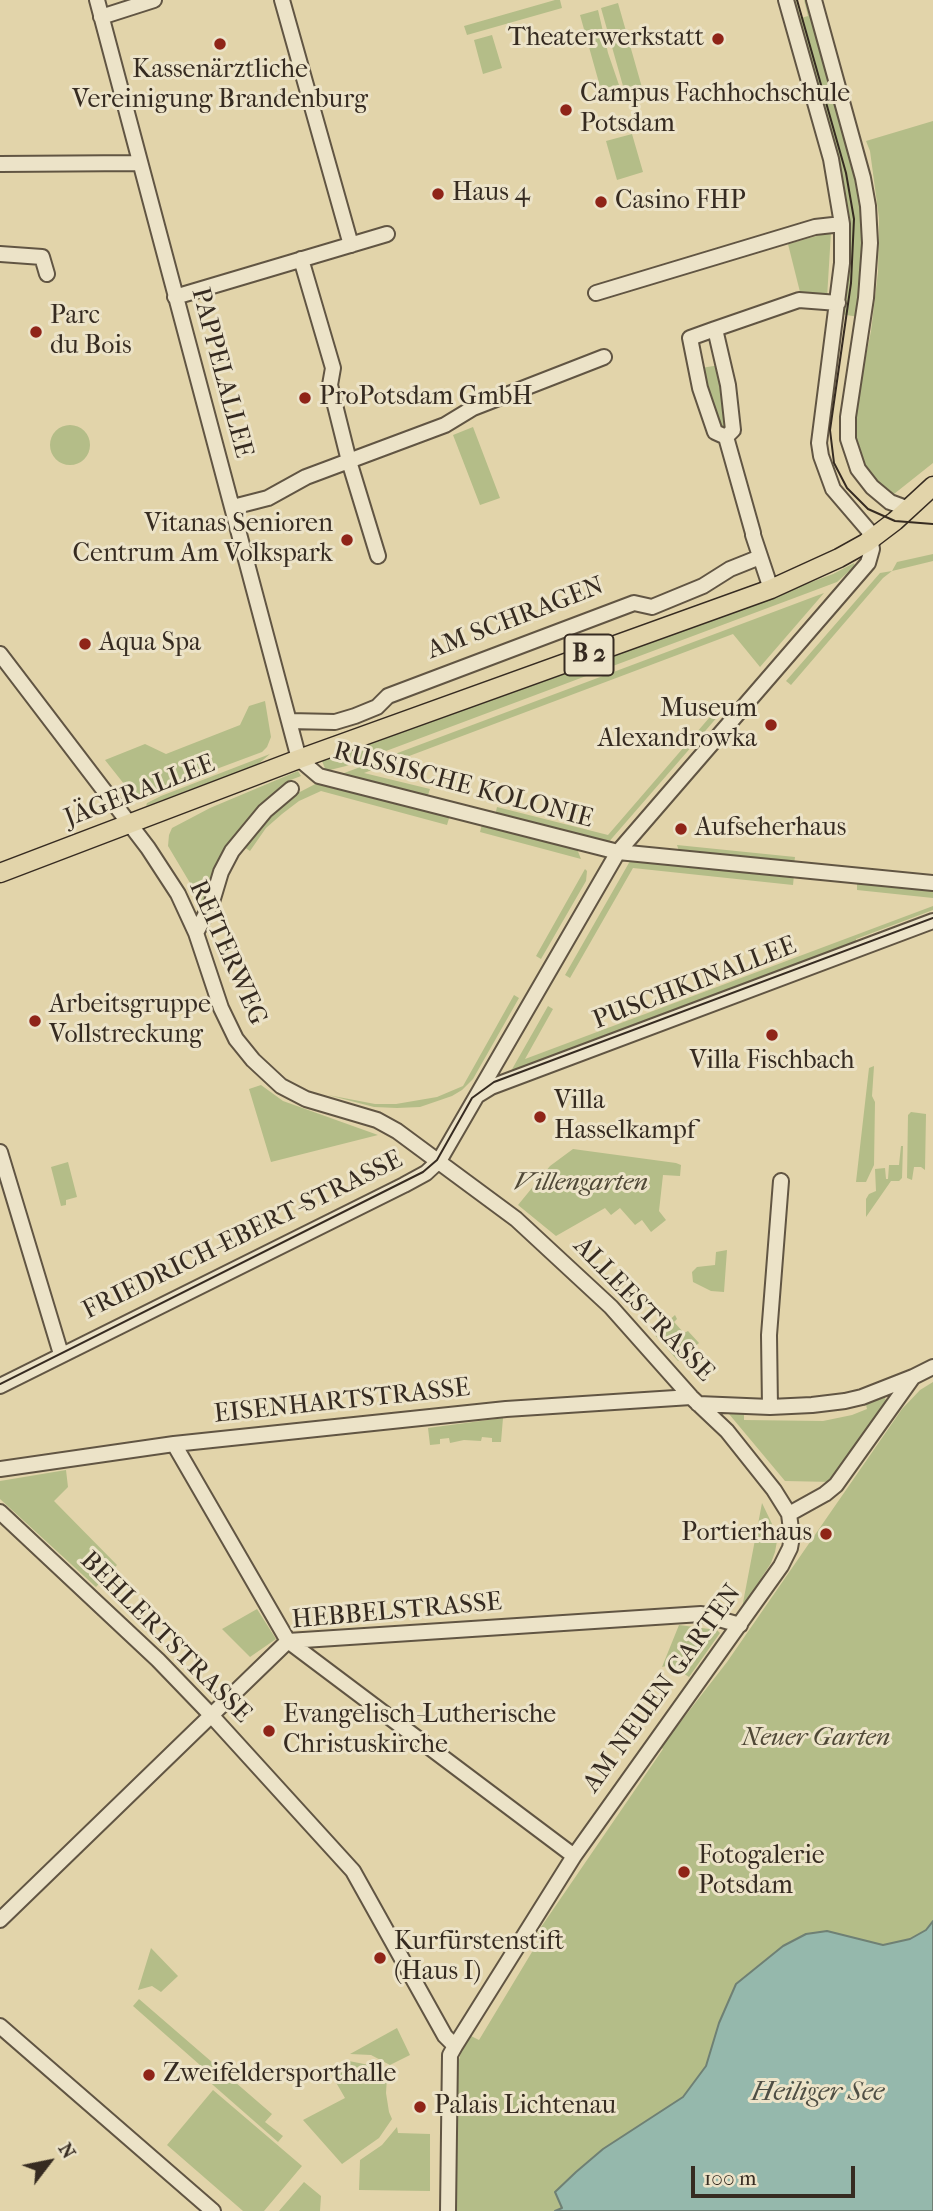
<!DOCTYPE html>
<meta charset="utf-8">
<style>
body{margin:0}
#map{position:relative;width:933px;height:2211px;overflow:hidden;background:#e2d4aa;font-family:"IM FELL French Canon",serif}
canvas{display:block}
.north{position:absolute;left:14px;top:2127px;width:70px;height:70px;-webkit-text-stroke:5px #ece3c8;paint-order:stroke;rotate:58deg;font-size:19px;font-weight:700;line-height:28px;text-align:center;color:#362b21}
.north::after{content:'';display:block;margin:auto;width:24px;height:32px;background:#362b21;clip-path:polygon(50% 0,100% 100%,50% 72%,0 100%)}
.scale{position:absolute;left:691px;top:2166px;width:164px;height:32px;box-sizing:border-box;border:4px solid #362b21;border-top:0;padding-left:9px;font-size:21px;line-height:24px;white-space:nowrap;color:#362b21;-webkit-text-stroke:5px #ece3c8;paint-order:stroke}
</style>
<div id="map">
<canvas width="933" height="2211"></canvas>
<div class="north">N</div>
<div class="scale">100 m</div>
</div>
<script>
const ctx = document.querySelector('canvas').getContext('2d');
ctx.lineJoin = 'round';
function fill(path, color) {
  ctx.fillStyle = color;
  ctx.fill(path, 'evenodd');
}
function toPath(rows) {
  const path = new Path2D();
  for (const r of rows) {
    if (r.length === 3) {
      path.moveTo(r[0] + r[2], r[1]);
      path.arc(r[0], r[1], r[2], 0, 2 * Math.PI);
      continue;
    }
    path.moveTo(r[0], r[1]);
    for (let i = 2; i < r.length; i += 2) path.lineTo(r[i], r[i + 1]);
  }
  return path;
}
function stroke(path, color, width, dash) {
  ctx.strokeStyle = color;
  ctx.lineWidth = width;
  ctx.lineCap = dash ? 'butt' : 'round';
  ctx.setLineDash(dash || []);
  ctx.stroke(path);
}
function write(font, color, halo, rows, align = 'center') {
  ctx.font = font + ' "IM FELL French Canon",serif';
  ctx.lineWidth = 6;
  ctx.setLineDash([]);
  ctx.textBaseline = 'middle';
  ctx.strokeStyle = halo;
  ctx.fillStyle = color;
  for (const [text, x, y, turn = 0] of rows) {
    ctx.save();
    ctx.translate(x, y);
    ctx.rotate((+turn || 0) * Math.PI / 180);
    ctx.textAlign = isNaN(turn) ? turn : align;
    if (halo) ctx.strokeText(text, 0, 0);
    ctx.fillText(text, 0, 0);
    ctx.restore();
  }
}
const green = toPath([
 [555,0,560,0,562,8,467,35,464,26],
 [790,0,796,0,801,18,808,16,804,0,809,0,858,174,865,226,859,317,840,314,847,255],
 [618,3,643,91,604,102,601,92,623,86,601,8],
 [598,10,608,53,619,85,601,90,580,15],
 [492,35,502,68,483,74,474,40],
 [933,121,933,463,894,494,871,475,863,463,854,433,857,400,871,331,878,272,879,218,870,151,866,141],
 [632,134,643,172,617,180,606,141],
 [831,232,827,298,801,296,788,244],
 [720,365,729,428,718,430,701,368],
 [70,445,20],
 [473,427,500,498,480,505,453,435],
 [933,554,933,561,892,571,883,578,791,685,786,681,880,573,892,571,897,562],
 [854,563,855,566,837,582,346,766,326,771,322,761,684,625,703,622,833,574],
 [824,593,760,667,733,634,364,773,430,789,427,798,339,775],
 [265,701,271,737,267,747,262,752,136,799,105,760,145,744,166,754,240,725,249,706],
 [722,703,726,707,607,844,495,816,497,807,608,835],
 [270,754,257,765,146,806,147,803,161,796],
 [298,771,301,776,288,781,250,816,231,839,215,866,203,909,196,893,168,846,169,835,172,828,210,808],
 [323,780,450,815,447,825,321,791,299,801,282,814,266,828,250,851,244,847,277,808,296,794],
 [482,824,577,849,581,859,480,832],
 [677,845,795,857,794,865,680,854],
 [635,859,794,875,793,885,633,868,570,978,565,975,630,861],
 [585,869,587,871,586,881,541,959,536,956],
 [857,882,933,889,933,898,857,890],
 [933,906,933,910,856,939,856,942,511,1071,548,1006,553,1009,525,1059],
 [514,995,519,998,473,1079,462,1090,452,1096,420,1107,397,1108,374,1107,328,1095,375,1104,396,1104,437,1097,463,1086],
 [874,1066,872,1096,875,1102,874,1165,866,1182,856,1182,869,1068],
 [261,1085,283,1101,378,1135,271,1162,249,1089],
 [911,1112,926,1114,925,1170,921,1167,914,1167,912,1180,907,1178,908,1115],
 [901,1146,903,1146,902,1178,899,1181,891,1181,866,1217,866,1199,869,1194,876,1191,875,1169,885,1168,886,1179,888,1179,889,1165,899,1165],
 [573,1149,676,1163,681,1165,680,1176,663,1175,659,1211,666,1220,651,1232,642,1220,635,1225,620,1208,611,1215,605,1208,556,1236,518,1205,550,1166],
 [68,1162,77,1197,66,1200,66,1205,61,1206,51,1167],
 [727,1250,724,1292,711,1291,693,1282,692,1272,697,1267,715,1265,716,1252],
 [675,1315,677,1319,674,1322,684,1333,688,1331,699,1343,678,1361,654,1334],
 [933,1382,933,1921,926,1930,910,1939,883,1945,827,1931,719,2023,706,2066,683,2097,603,2149,556,2192,562,2208,555,2211,455,2211,458,2064,461,2052,471,2036,479,2040,541,1937,537,1933,663,1749,661,1747,727,1662,902,1409,920,1390],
 [884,1396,887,1403,833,1482,785,1481,729,1414,744,1411,744,1420,823,1421,852,1415,867,1409,865,1400],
 [503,1418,501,1442,492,1442,492,1438,482,1437,481,1441,464,1440,450,1443,449,1438,440,1439,440,1444,430,1445,428,1428],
 [66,1470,68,1487,54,1501,117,1565,96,1587,0,1499,0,1481],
 [762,1503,774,1528,777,1541,775,1552,771,1563,742,1608],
 [257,1609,276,1639,250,1657,222,1629],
 [679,1625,717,1630,720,1633,689,1677,678,1670,666,1666,662,1667],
 [151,1948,178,1976,161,1992,152,1986,138,1990],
 [139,1999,272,2114,265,2122,283,2136,278,2142,205,2078,209,2073,133,2006],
 [397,2028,410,2055,390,2065,371,2055,350,2054],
 [349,2061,369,2065,387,2077,386,2093,389,2112,392,2119,379,2138,342,2164,303,2120,345,2098,330,2072],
 [213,2090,302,2166,264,2211,243,2211,167,2145],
 [397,2127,398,2133,430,2134,430,2191,359,2190,360,2160,382,2145],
 [304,2182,321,2196,320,2211,279,2211]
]);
const water = toPath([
 [933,1921,933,2211,555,2211,562,2208,555,2192,576,2172,603,2149,683,2097,706,2066,719,2023,736,1984,783,1946,806,1934,827,1931,883,1945,910,1939,926,1930,933,1921]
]);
const minor = toPath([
 [97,0,299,759,319,776,618,852,933,883],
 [282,0,351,245],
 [814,0,863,178,868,206,870,243,866,298,848,417,848,439,858,469,872,487,890,502,909,509],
 [101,17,154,0],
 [0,164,139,163],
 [0,254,42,257,47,274],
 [301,259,333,368,330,385,349,461,378,556],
 [596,293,815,227,842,224],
 [175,297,387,234],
 [715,329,728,385,733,430,726,437,715,432,700,388,690,338,715,329],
 [715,329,799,300,838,303],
 [726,437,753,533],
 [233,507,268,498,306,477,445,425,473,408,604,357],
 [753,535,771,589],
 [0,654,148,848,178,894,196,933,221,1008,236,1039,253,1060,281,1086,306,1099,377,1120,397,1131,516,1219,611,1307,691,1397,727,1431,774,1490,789,1514,792,1537,790,1548,781,1566,574,1856,455,2046,450,2055,448,2211],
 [289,721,335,722,355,716,377,707,388,696,634,603,652,607,703,586,730,569,760,557],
 [196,933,212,902,221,872,232,851,265,811,291,789],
 [478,1095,491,1087,933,921],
 [0,1152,61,1354],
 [0,1386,404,1185,426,1173,439,1161,618,852,868,563,872,549,869,531,833,489,821,456,819,443,842,263,842,224,831,159,786,0],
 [698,1404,770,1407,812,1405,845,1401,862,1397,913,1377,933,1367],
 [770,1407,769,1335,781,1181],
 [174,1444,288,1641,574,1856],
 [0,1469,174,1444,506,1409,691,1397],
 [0,1512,158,1660,211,1715,353,1871,445,2036,455,2046],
 [789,1514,825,1494,836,1485,913,1377],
 [0,1920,288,1641,701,1614,740,1625],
 [0,2026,213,2211]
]);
const major = toPath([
 [0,873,299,759,771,589,839,558,866,543,895,521,933,486]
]);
const tram = toPath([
 [797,0,846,173,854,219,851,283,830,430,834,463,847,488,868,509,895,521,933,524],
 [0,1384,423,1172,437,1160,472,1098,494,1082,933,918]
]);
const markers = [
 [718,39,7,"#8f2418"],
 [220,44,7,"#8f2418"],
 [566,110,7,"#8f2418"],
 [438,194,7,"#8f2418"],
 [601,202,7,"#8f2418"],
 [36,332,7,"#8f2418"],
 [305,398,7,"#8f2418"],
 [347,540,7,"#8f2418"],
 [85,644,7,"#8f2418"],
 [771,725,7,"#8f2418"],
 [681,829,7,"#8f2418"],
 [35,1021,7,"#8f2418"],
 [772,1035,7,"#8f2418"],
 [540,1117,7,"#8f2418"],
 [826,1534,7,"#8f2418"],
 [269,1731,7,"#8f2418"],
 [684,1872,7,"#8f2418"],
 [380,1958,7,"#8f2418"],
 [149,2075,7,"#8f2418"],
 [420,2107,7,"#8f2418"]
];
const shields = [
 [589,655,49]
];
const shieldNames = [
 ["B 2",589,655]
];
const poiNames = [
 ["Theaterwerkstatt",704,39,"right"],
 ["Kassenärztliche",220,71,"center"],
 ["Vereinigung Brandenburg",220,101,"center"],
 ["Campus Fachhochschule",580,95],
 ["Potsdam",580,125],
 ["Haus 4",452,194],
 ["Casino FHP",615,202],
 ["Parc",50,317],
 ["du Bois",50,347],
 ["ProPotsdam GmbH",319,398],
 ["Vitanas Senioren",333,525,"right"],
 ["Centrum Am Volkspark",333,555,"right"],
 ["Aqua Spa",99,644],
 ["Museum",757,710,"right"],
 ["Alexandrowka",757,740,"right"],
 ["Aufseherhaus",695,829],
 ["Arbeitsgruppe",49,1006],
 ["Vollstreckung",49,1036],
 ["Villa Fischbach",772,1062,"center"],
 ["Villa",554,1102],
 ["Hasselkampf",554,1132],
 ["Portierhaus",812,1534,"right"],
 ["Evangelisch-Lutherische",283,1716],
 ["Christuskirche",283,1746],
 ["Fotogalerie",698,1857],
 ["Potsdam",698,1887],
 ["Kurfürstenstift",394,1943],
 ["(Haus I)",394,1973],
 ["Zweifeldersporthalle",163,2075],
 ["Palais Lichtenau",434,2107]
];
const streetNames = [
 ["PAPPELALLEE",221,373,75],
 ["AM SCHRAGEN",516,619,-21],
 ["RUSSISCHE KOLONIE",463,786,15],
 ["JÄGERALLEE",140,792,-21],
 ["REITERWEG",227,953,66],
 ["PUSCHKINALLEE",695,984,-21],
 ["FRIEDRICH-EBERT-STRASSE",243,1236,-26],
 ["ALLEESTRASSE",643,1310,46],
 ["EISENHARTSTRASSE",342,1402,-6],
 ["HEBBELSTRASSE",397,1612,-5],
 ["BEHLERTSTRASSE",165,1638,45],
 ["AM NEUEN GARTEN",663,1689,-54]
];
const parkNames = [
 ["Villengarten",581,1184],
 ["Neuer Garten",816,1739]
];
const waterNames = [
 ["Heiliger See",818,2093]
];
fill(green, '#b4bd88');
fill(water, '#95b8ac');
stroke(water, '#6f8074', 2);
stroke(minor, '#615543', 18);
stroke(major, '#362b21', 21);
stroke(minor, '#ece3c8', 14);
stroke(major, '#e2d4aa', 18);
stroke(tram, '#362b21', 2);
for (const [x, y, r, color] of markers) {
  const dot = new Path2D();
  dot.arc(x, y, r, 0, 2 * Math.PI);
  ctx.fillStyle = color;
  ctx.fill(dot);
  stroke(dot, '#ece3c8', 2.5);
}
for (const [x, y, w] of shields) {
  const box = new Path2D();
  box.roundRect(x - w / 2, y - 20.5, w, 41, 5);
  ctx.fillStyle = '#ece3c8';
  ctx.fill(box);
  stroke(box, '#362b21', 2);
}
write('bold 24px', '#362b21', null, shieldNames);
write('26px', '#362b21', '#ece3c8', poiNames, 'left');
write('26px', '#362b21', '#ece3c8', streetNames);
write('italic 26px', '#4f4836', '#ece3c8', parkNames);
write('italic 28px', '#4e4e44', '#ece3c8', waterNames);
</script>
